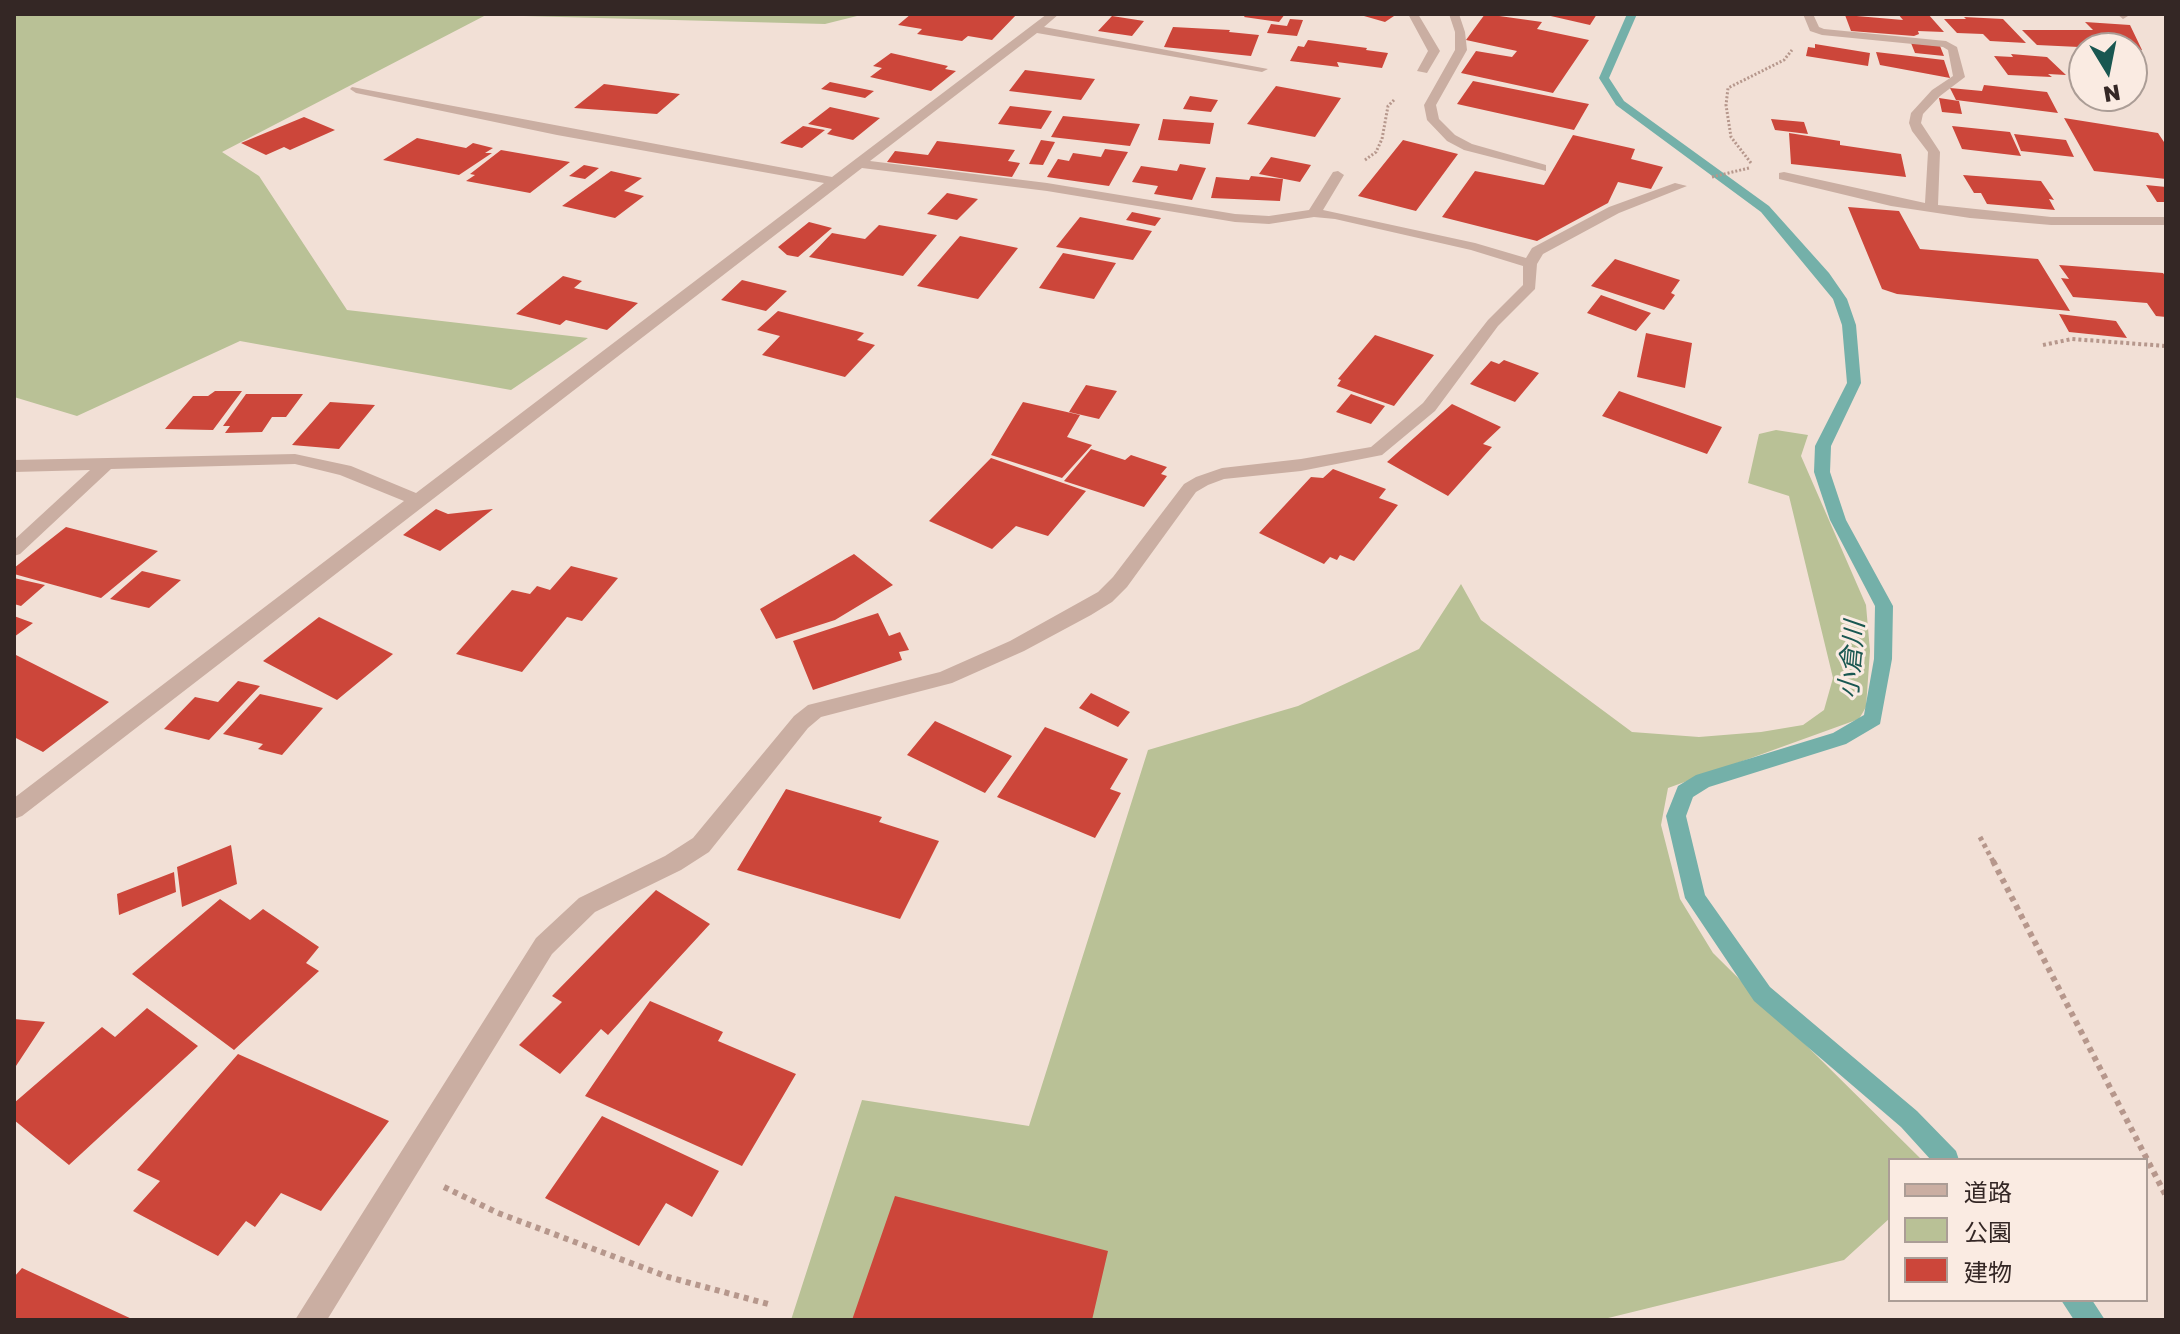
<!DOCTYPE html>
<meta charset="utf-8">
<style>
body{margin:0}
#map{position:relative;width:2180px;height:1334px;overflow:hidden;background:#f2e0d6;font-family:"Golos Text","Noto Sans JP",sans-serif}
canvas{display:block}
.frame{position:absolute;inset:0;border:16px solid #342725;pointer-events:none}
.legend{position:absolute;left:1888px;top:1158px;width:260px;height:144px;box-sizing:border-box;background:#faebe2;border:2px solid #ab9d96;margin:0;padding:10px 14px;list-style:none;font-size:24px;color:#342725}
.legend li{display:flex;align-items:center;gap:16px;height:40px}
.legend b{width:40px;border:2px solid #ab9d96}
.north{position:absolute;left:2068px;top:32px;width:80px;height:80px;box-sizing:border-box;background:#faebe2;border:2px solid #ab9d96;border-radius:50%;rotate:170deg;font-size:22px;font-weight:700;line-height:32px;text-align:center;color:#342725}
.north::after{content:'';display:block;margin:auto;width:28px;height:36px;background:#195751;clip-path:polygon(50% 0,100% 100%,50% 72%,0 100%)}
</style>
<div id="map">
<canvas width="2180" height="1334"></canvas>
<div class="frame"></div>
<ul class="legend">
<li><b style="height:10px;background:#caaea2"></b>道路</li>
<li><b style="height:22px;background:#b9c196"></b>公園</li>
<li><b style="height:22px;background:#cc463a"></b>建物</li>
</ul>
<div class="north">N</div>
</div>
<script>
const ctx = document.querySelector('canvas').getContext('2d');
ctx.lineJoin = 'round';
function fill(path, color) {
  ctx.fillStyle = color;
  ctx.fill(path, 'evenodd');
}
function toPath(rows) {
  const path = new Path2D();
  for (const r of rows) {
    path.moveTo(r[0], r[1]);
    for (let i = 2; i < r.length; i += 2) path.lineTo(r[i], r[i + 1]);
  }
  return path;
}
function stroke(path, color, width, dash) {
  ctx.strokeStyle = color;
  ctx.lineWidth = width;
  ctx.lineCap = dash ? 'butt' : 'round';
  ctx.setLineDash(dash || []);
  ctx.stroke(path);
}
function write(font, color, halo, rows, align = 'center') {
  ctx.font = font + ' "Golos Text","Noto Sans JP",sans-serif';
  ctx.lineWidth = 6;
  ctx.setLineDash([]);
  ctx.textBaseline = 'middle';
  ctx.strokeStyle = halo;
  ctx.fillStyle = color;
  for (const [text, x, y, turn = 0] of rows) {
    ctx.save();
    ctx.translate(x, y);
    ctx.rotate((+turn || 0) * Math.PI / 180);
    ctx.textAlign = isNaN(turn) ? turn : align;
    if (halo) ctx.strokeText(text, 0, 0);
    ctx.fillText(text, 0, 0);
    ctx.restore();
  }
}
const green = toPath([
 [14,14,865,14,825,24,486,15,222,152,259,176,347,310,588,338,511,390,240,341,77,416,14,397],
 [1776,430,1808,435,1801,456,1866,605,1870,651,1866,707,1859,719,1668,788,1661,825,1680,899,1713,953,1922,1160,1890,1160,1890,1218,1844,1260,1600,1320,791,1320,862,1100,1029,1126,1148,750,1298,706,1419,649,1461,584,1481,620,1632,732,1699,737,1761,732,1803,725,1824,710,1833,678,1789,496,1748,483,1759,434]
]);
const stream = toPath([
 [1627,14,1637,14,1609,78,1624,101,1769,206,1829,273,1847,299,1856,325,1861,383,1831,446,1830,472,1846,520,1893,606,1892,659,1880,724,1846,744,1709,787,1693,797,1686,816,1705,895,1770,987,1917,1111,1956,1151,1959,1160,1931,1160,1901,1127,1754,1001,1685,898,1666,816,1678,786,1696,775,1833,733,1864,715,1874,659,1875,606,1830,520,1814,472,1815,446,1847,383,1842,325,1833,299,1761,212,1616,105,1599,78,1627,14],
 [2061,1300,2092,1300,2105,1320,2074,1320,2061,1300]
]);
const building = toPath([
 [911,14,976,15,1017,14,992,40,968,36,962,41,917,34,922,29,898,25],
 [1246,14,1285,14,1279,22,1244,17],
 [1357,14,1397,14,1385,22],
 [1485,14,1542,22,1537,29,1589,40,1553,93,1461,73,1476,51,1512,57,1517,51,1466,40],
 [1542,14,1597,14,1590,25],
 [1898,14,1928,14,1944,32,1918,31,1919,34,1914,36,1851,31,1845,15,1903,20],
 [1112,16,1144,21,1132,36,1098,31],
 [1964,17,2003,19,2026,43,1990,41,1983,34,1957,33,1944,19,1966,19],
 [1290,19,1303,20,1297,36,1267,33,1271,24,1287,26],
 [2085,22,2130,25,2142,50,2037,45,2022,30,2093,30],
 [1173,27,1230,30,1229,32,1259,35,1251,56,1164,47],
 [1308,40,1367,48,1366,50,1388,53,1382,68,1337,62,1339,67,1290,61,1298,46,1304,47],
 [1911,43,1940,46,1944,56,1915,53],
 [1815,44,1870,53,1868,66,1806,56,1808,47,1815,48],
 [1876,52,1944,60,1950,78,1880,65],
 [891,53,948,66,945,69,956,71,931,91,870,77,882,68,873,66],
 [2011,54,2047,57,2066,75,2048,74,2052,77,2008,75,1994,56,2013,57],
 [1025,70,1095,79,1081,100,1009,91],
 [1473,81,1589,104,1574,130,1457,104],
 [830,82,874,91,865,98,821,89],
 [604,84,680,94,657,114,574,108],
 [1984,85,2047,92,2058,113,1956,100,1950,88,1982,91],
 [1276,86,1341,98,1315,137,1247,124],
 [1190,96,1218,100,1211,112,1183,109],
 [1939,98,1959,101,1962,114,1942,112],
 [1010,106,1052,111,1041,129,998,124],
 [830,107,880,118,853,140,827,134,832,129,808,124],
 [1063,116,1140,124,1130,146,1051,137],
 [304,117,335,130,290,150,284,147,266,155,241,143],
 [2064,118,2158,133,2166,145,2166,179,2094,171],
 [1163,119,1214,123,1210,144,1158,140],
 [1771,119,1804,122,1808,134,1775,130],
 [803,126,825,130,802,148,780,143],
 [1952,126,2010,132,2021,156,1962,149],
 [1789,133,1840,141,1840,145,1901,154,1906,177,1791,164],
 [2014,134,2066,140,2074,157,2021,151],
 [1573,135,1635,149,1631,159,1663,167,1651,189,1618,182,1608,203,1537,241,1442,217,1475,171,1544,185],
 [417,138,466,148,473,143,493,148,485,153,492,153,459,175,383,160],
 [1041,140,1055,142,1043,165,1029,164],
 [1403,140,1458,154,1416,211,1358,196],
 [937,141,1015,150,1008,161,1020,163,1012,177,887,162,895,151,928,155],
 [1105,149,1128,152,1109,186,1047,177,1058,159,1069,161,1073,153,1101,157],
 [501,150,570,162,530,193,466,181,475,175,470,174],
 [1271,157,1311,165,1300,182,1259,174],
 [1180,164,1206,168,1192,200,1154,194,1158,186,1132,182,1141,166,1177,171],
 [584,165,599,168,585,179,569,176],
 [611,171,642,178,624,191,644,196,615,218,562,206],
 [1963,175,2041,181,2054,200,2049,199,2055,210,1987,204,1981,193,1974,193],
 [1251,176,1283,179,1280,201,1211,198,1216,177,1249,180],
 [2146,185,2166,187,2166,202,2157,202],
 [947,193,978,199,957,220,927,214],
 [1848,207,1899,211,1920,249,2038,259,2070,311,1897,294,1882,289],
 [1132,212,1161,218,1155,226,1126,220],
 [1080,217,1152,231,1133,260,1056,247],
 [809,222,832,228,798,257,787,255,778,247],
 [879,225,937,235,903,276,809,257,832,233,865,239],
 [960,236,1018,248,978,299,917,286],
 [1063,253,1116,263,1094,299,1039,288],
 [1615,259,1680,280,1671,293,1675,295,1664,310,1591,286],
 [2059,265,2163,273,2166,277,2166,317,2156,316,2147,303,2073,297,2061,278,2069,279],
 [563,276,582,281,574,288,638,303,607,330,566,320,560,325,516,314],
 [742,280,787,291,766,311,721,300],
 [1601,295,1651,313,1636,331,1587,313],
 [778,311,864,333,857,340,875,345,845,377,762,355,780,336,757,330],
 [2059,314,2116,321,2127,338,2069,332],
 [1646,333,1692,343,1685,388,1637,377],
 [1375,335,1434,355,1394,406,1337,386,1341,380,1338,379],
 [1504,360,1539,373,1515,402,1470,384,1491,361,1499,364],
 [1086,385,1117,391,1099,419,1069,412],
 [215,391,242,391,213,430,165,429,193,396,208,396],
 [1619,391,1722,427,1707,454,1602,416],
 [246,394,303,394,286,417,272,417,262,432,225,433,230,426,223,426],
 [1351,394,1385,406,1371,424,1336,412],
 [330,402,375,405,339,449,292,445],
 [1023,402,1080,415,1067,437,1092,445,1062,478,991,455],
 [1452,404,1501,427,1483,444,1492,447,1448,496,1387,462],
 [1091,449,1125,460,1131,455,1167,467,1161,474,1167,476,1144,507,1064,481],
 [991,458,1086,491,1048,536,1016,526,992,549,929,521],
 [1333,469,1386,489,1379,498,1398,505,1354,561,1340,555,1337,560,1330,557,1324,564,1259,533,1311,477,1323,478],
 [436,509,448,514,493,509,440,551,403,535],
 [66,527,158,551,101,598,14,574,14,568],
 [854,554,893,585,835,620,776,639,760,609],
 [571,566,618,578,582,621,567,617,522,672,456,654,512,590,530,594,537,586,550,590],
 [142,571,181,580,149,608,110,599],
 [14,578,45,585,21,606,14,604],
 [878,613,889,636,900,632,909,650,899,652,902,660,813,690,793,641],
 [14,616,33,623,14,637],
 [319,617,393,654,337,700,263,661],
 [14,654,109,702,43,752,14,737],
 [238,681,260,686,209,740,164,729,195,697,218,702],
 [1091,693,1130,712,1118,727,1079,708],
 [260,694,323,708,282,755,258,749,263,744,223,734],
 [935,721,1012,756,985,793,907,755],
 [1045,727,1128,759,1110,789,1121,793,1095,838,997,797],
 [786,789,882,817,879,822,939,841,900,919,737,870],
 [231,845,237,884,182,907,177,867],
 [174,872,176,892,119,915,117,894],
 [656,890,710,924,608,1035,601,1029,560,1074,519,1045,562,1002,552,996],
 [220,899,250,920,263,909,319,947,306,963,319,971,234,1050,132,974],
 [650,1001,723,1032,718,1041,796,1074,742,1166,585,1096],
 [147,1008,198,1046,69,1165,14,1120,14,1103,102,1027,115,1037],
 [14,1019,45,1022,14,1069],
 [238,1054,389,1121,321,1211,281,1193,255,1227,246,1221,218,1256,133,1211,160,1181,137,1170],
 [602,1116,719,1171,692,1217,666,1203,639,1246,545,1198],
 [895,1196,1108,1251,1092,1320,852,1320],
 [22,1268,134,1320,14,1320,14,1277]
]);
const pathFar3 = toPath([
 [1365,160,1376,152,1382,139,1388,106,1394,100],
 [1751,163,1731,137,1726,105,1728,88,1784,60,1792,50],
 [1712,177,1749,168]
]);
const pathFar2 = toPath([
 [2043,345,2072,339,2166,346]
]);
const pathFar1 = toPath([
 [1980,837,1994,863]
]);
const path = toPath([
 [1993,861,2166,1196],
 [444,1187,498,1213,668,1277,768,1304]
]);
const minor = toPath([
 [1047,14,1059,14,1044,27,1268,69,1262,72,1037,33,870,161,1047,183,1235,214,1269,216,1309,210,1333,172,1338,171,1344,175,1323,210,1475,243,1526,258,1532,248,1609,207,1675,183,1687,186,1619,213,1543,254,1537,264,1535,289,1498,326,1435,411,1382,455,1301,471,1224,479,1208,485,1196,492,1127,587,1112,602,1091,615,1024,651,952,683,821,717,808,728,709,852,681,870,595,912,552,954,327,1320,295,1320,536,938,579,898,665,856,693,838,794,716,808,705,940,672,1010,641,1098,592,1113,577,1184,484,1196,477,1222,468,1301,459,1371,447,1423,403,1488,320,1523,285,1523,266,1471,250,1335,219,1314,217,1269,224,1235,222,1047,191,862,168,22,816,14,819,14,798,404,501,340,475,295,464,111,469,20,554,14,556,14,540,90,470,14,472,14,460,295,454,351,466,416,493,824,183,557,135,356,93,350,89,352,87,832,177,1047,14],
 [1408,14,1418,14,1440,51,1427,73,1417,71,1428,51,1408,14],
 [1449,14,1459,14,1465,32,1467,50,1436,105,1439,119,1455,135,1472,144,1546,165,1546,171,1464,150,1447,141,1427,120,1424,105,1455,50,1455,32,1449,14],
 [1803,14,1813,14,1819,27,1824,29,1946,41,1957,47,1965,77,1940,96,1923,114,1921,123,1940,152,1938,205,2051,217,2166,217,2166,225,2051,225,1970,218,1891,206,1779,179,1779,173,1784,172,1925,203,1928,152,1912,131,1909,123,1911,113,1932,90,1953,76,1948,50,1943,47,1822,35,1810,31,1803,14],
 [2117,14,2127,14,2128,16,2123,19,2117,14]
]);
const waterNames = [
 ["小倉川",1852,660,-85]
];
fill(green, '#b9c196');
fill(stream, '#74b0a9');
fill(building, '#cc463a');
stroke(pathFar3, '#b6978c', 3, [2, 2]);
stroke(pathFar2, '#b6978c', 4, [3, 3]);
stroke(pathFar1, '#b6978c', 5, [4, 4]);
stroke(path, '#b6978c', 6, [5, 5]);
fill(minor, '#caaea2');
write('italic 26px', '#195751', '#faebe2', waterNames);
</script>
